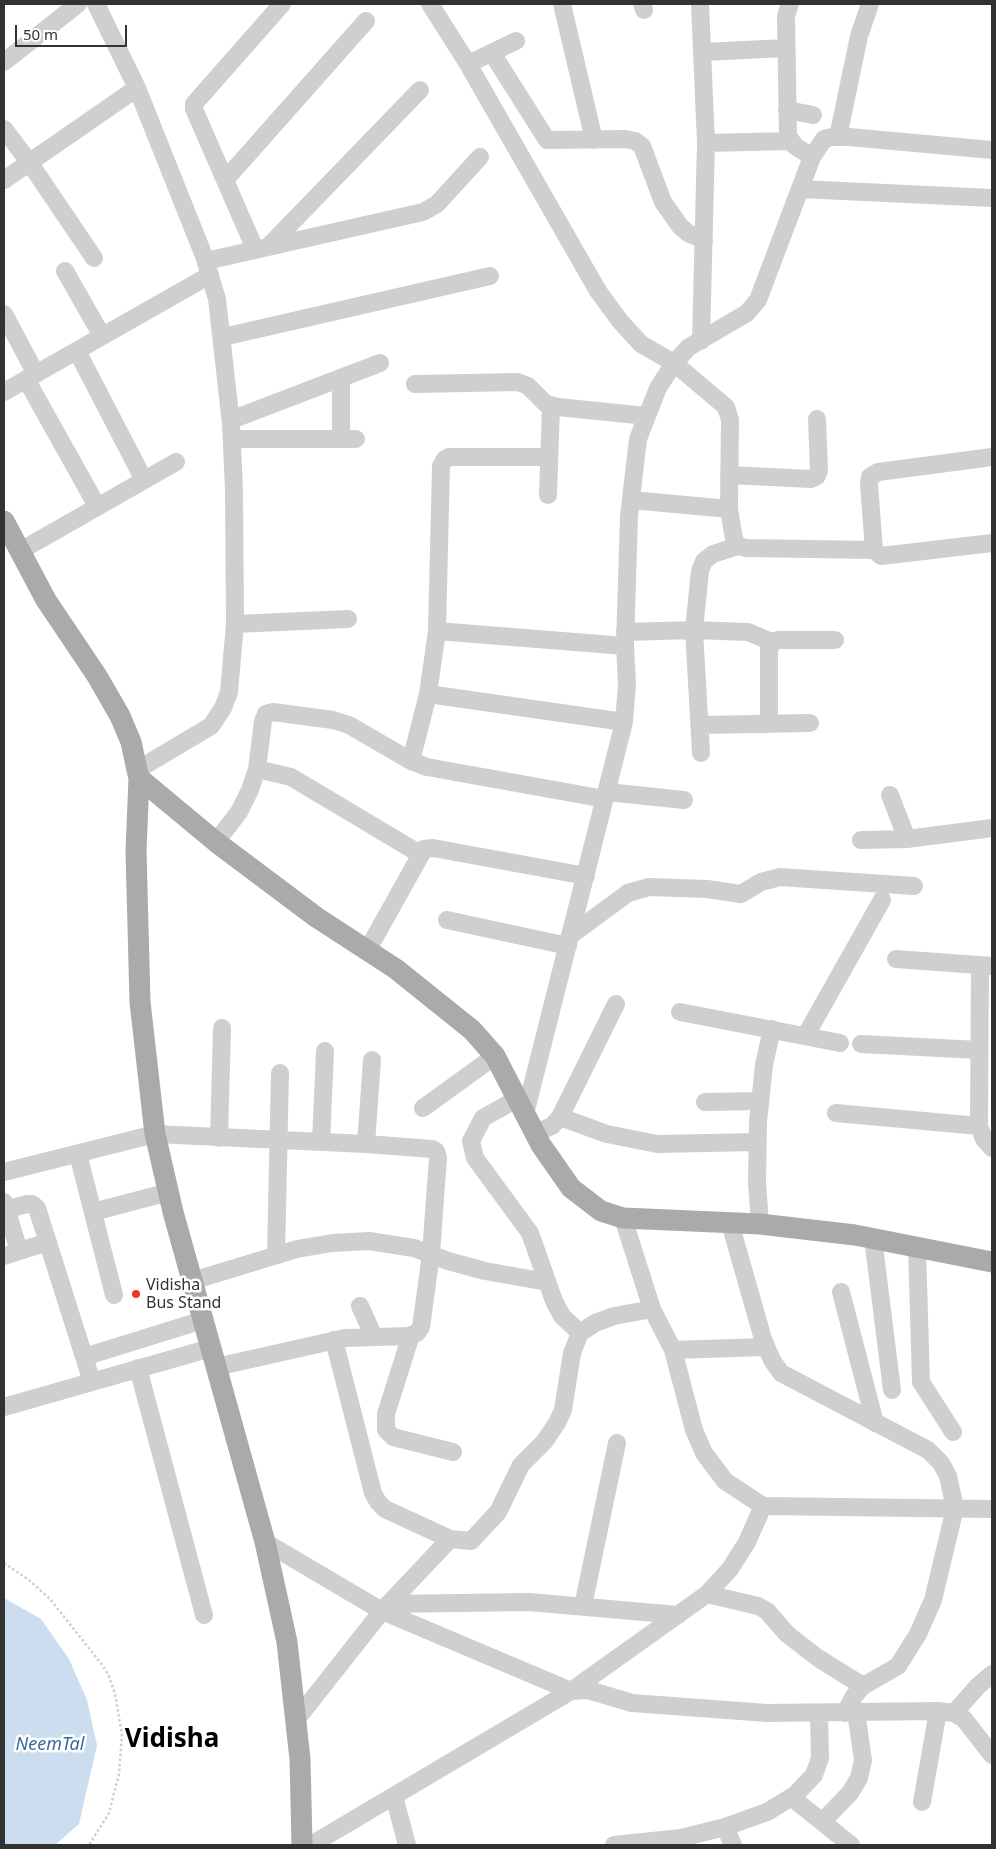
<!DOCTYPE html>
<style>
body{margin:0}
#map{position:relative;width:996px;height:1849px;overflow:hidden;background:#fff;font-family:"Noto Sans",sans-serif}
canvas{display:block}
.frame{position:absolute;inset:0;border:5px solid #323232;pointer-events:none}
.scale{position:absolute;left:15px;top:25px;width:112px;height:22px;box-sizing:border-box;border:2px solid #323232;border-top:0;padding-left:6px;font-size:15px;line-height:18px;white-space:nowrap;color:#323232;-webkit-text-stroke:4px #fff;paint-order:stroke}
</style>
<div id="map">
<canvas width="996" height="1849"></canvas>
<div class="frame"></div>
<div class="scale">50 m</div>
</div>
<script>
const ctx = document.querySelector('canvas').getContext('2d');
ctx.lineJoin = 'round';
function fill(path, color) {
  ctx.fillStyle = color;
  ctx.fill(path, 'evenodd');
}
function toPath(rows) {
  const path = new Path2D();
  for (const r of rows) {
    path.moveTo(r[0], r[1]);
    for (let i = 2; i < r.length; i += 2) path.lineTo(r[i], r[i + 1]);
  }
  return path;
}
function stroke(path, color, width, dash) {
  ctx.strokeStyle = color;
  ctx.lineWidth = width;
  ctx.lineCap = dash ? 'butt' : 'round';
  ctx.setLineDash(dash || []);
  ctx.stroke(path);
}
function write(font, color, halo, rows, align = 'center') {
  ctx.font = font + ' "Noto Sans",sans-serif';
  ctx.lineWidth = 5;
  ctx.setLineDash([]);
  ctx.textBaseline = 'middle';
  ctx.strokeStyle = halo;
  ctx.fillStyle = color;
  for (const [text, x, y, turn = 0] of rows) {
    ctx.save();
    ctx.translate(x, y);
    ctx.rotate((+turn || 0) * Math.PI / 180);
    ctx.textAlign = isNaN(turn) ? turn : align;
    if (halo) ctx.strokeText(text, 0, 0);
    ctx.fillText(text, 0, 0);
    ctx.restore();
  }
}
const water = toPath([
 [4,1598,41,1619,69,1659,87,1700,97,1745,79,1824,55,1845,4,1845]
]);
const path = toPath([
 [4,1563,29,1580,50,1599,103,1666,109,1676,115,1694,122,1735,119,1774,109,1813,89,1845]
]);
const minor = toPath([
 [96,4,137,88,204,256,217,299,231,424,234,489,235,624,229,692,223,708,211,726,137,770],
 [430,4,468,64,598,291,620,321,641,344,674,363,726,407,730,420,729,509,734,539,738,546,746,548,874,550],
 [562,4,594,140],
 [642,4,644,10],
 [700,4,706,143,701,341],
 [790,4,786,16,788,136,795,146,812,157],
 [703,52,786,48],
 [492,53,547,140,625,139,635,141,642,146,663,202,680,226,688,233,704,240],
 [4,62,78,4],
 [468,64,516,41],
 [787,110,813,115],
 [4,129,29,162,94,258],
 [838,137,859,36,870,4],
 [706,143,790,141],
 [4,180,137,88],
 [225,180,366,21],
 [800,189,992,198],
 [268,247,420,90],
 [255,249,194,109,194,104,282,4],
 [206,261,423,212,437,204,480,157],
 [65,271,102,336],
 [4,314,36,374],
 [223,337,490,276],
 [77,351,144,480],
 [26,379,97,506],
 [415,384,518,382,528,386,546,404,558,407,647,416],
 [4,392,210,275],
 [231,420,380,363],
 [232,439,356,439],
 [341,439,341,378],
 [992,457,878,472,870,477,869,484,874,550,881,556,992,543],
 [729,475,811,479,817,476,819,470,817,419],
 [548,495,551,405],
 [631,500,729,509],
 [20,551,176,462],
 [235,624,348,619],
 [437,631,625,646],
 [625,632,694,630,748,632,772,642],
 [428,694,624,722],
 [769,724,769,650,772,642,778,640,835,640],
 [700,725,810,723],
 [701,753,694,630,700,571,704,561,713,554,738,546],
 [411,761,428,694,437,631,441,466,445,459,449,457,549,457],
 [257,769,291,777,420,854],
 [607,792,684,800],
 [890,795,907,839],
 [861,840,907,839,992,828],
 [216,842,239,812,250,790,257,769,263,721,266,714,273,712,333,720,349,725,411,761,427,767,605,799],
 [447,920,568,946],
 [571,935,628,893,649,887,707,889,741,894,761,882,780,877,914,886],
 [367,951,424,849,433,848,586,876],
 [896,959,992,966],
 [980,965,979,1126,984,1139,992,1148],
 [680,1012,840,1043],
 [806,1035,882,900],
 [861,1044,979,1050],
 [517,1099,483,1118,471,1141,475,1158,530,1233,554,1301,562,1316,580,1333],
 [705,1102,759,1101],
 [423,1108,495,1056],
 [836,1113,979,1126],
 [525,1114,624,722,627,684,625,646,629,516,638,439,658,388,674,363,689,347,747,313,758,300,812,157,824,139,832,137,849,137,992,150],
 [560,1117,607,1134,657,1144,757,1142],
 [535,1133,552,1126,560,1117,616,1004],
 [219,1138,222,1028],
 [321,1142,325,1051],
 [366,1144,372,1060],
 [78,1154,114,1295],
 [4,1172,155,1134,366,1144,432,1149,436,1151,438,1158,431,1254,421,1327,417,1333,408,1336,345,1338,216,1367],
 [4,1202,19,1251],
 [4,1210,27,1204,32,1204,37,1208,92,1382],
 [93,1212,169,1192],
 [623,1218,652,1309,673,1350,694,1430,704,1453,725,1481,763,1506,992,1509],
 [730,1223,763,1339,772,1360,781,1373,928,1450,941,1463,948,1476,955,1508,933,1600,918,1634,898,1666,863,1686,854,1696,845,1713],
 [760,1224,757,1183,758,1122,764,1065,772,1029],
 [873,1238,892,1390],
 [917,1247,921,1382,953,1432],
 [276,1255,280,1073],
 [4,1256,48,1242],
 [192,1281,297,1249,332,1243,369,1241,414,1248,448,1261,485,1271,547,1282],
 [841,1292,875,1423],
 [360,1306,374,1337],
 [411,1335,386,1414,386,1430,393,1437,453,1452],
 [334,1340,373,1493,378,1502,385,1509,450,1539,471,1541,498,1512,521,1465,544,1442,557,1423,563,1410,572,1353,580,1333,595,1323,614,1316,652,1309],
 [673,1350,766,1347],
 [84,1357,203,1320],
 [138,1368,204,1615],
 [4,1407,211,1348],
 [265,1542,382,1611,571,1691,707,1594,730,1569,747,1542,763,1506],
 [707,1594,758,1606,767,1611,787,1634,818,1658,863,1686],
 [389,1604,529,1602,678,1615],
 [583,1606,617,1443],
 [954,1713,978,1686,992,1674],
 [296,1720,382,1611,450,1539],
 [394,1796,407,1845],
 [791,1797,851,1845],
 [922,1802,938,1711],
 [822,1822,850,1793,859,1778,863,1760,856,1712],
 [725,1827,733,1845],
 [311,1845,571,1691,588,1690,632,1703,767,1713,938,1711,954,1713,964,1719,992,1755],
 [614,1845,681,1838,725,1827,767,1812,795,1795,814,1775,820,1758,819,1713]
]);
const major = toPath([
 [4,521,46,600,97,676,120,716,131,742,137,770,139,778,136,851,140,1002,155,1134,173,1212,265,1542,287,1642,300,1759,302,1845],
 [139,778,216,842,316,917,396,969,472,1030,495,1056,541,1145,571,1188,601,1211,623,1218,760,1224,855,1235,992,1262]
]);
const markers = [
 [136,1294,5,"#ef362d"]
];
const poiNames = [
 ["Vidisha",146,1285],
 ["Bus Stand",146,1303]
];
const waterNames = [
 ["NeemTal",50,1745]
];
const townNames = [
 ["Vidisha",172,1740]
];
fill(water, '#cbddef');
stroke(path, '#cfcfcf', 2.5, [2.5, 2.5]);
stroke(minor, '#cfcfcf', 18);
stroke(major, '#aaa', 21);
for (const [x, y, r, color] of markers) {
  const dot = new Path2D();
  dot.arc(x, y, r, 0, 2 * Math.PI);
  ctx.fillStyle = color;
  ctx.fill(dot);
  stroke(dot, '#fff', 2);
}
write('16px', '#323232', '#fff', poiNames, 'left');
write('italic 18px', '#3a699a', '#fff', waterNames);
write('bold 26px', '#000', '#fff', townNames);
</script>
